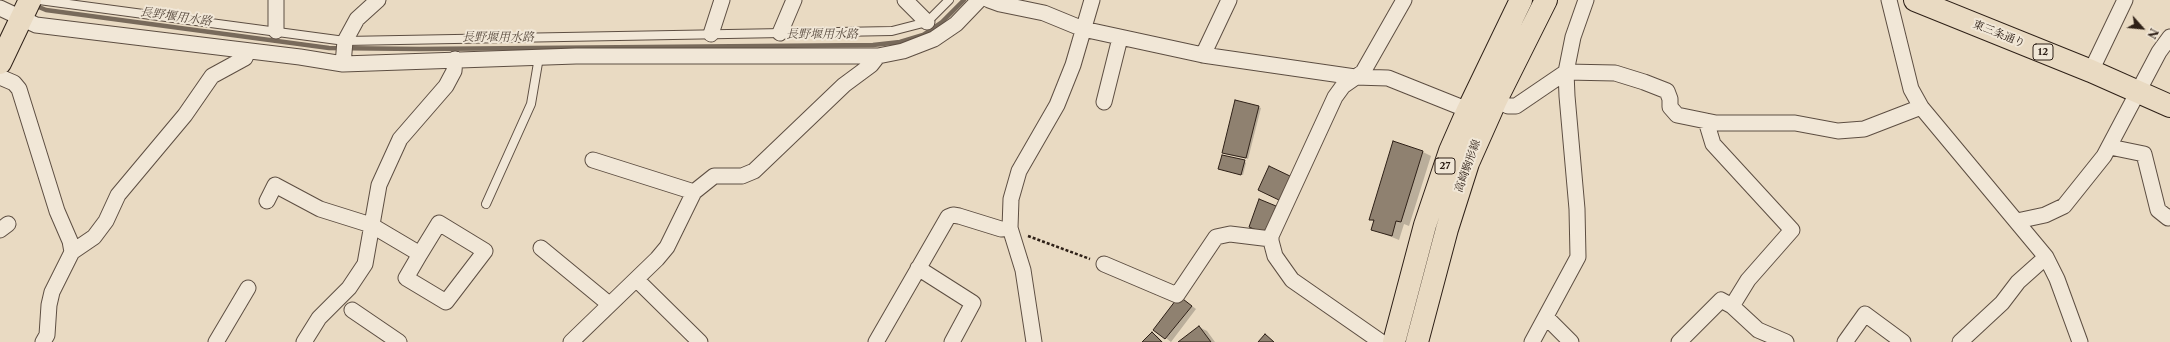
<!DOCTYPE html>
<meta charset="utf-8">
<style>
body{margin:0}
#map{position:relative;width:2170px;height:342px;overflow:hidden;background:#e9dac2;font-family:"Libre Caslon Text",serif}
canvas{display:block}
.north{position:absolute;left:2122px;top:8px;width:40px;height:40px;-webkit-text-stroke:3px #f1e7d7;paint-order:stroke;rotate:117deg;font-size:11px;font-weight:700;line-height:16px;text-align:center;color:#2e2017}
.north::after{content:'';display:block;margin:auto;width:14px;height:18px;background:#2e2017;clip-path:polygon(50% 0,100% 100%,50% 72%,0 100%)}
</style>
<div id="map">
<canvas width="2170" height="342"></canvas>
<div class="north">N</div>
</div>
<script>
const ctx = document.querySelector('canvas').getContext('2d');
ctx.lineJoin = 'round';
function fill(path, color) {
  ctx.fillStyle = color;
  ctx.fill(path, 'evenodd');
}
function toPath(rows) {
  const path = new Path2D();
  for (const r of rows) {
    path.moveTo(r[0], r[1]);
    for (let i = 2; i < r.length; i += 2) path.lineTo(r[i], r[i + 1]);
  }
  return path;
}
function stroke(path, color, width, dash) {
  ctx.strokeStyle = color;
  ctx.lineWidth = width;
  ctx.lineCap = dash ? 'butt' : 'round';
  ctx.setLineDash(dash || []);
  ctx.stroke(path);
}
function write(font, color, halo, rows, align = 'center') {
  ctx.font = font + ' "Libre Caslon Text","Noto Serif JP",serif';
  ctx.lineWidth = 4;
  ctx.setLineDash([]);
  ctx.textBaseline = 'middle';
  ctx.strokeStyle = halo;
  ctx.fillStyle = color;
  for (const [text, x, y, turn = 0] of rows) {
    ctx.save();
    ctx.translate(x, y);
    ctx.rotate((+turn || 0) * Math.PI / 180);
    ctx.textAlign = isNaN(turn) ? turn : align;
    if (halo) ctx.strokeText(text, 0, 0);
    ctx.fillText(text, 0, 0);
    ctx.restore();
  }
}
const shadow = toPath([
 [1258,107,1261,108,1248,159,1225,154],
 [1394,143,1423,152,1431,156,1409,226,1404,224,1399,240,1372,229,1374,222,1370,219],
 [1244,161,1246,163,1243,175,1219,169],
 [1180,297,1196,309,1171,342,1154,329],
 [1199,327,1207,331,1215,342,1179,342],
 [1152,333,1157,336,1163,342,1144,342]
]);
const stream = toPath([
 [34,5,46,10,329,48,419,49,873,45,900,42,923,35,942,22,964,0]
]);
const building = toPath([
 [1235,100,1259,106,1246,158,1222,153,1235,100],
 [1393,141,1423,151,1401,222,1396,221,1392,236,1371,230,1374,220,1369,220,1393,141],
 [1222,155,1245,160,1241,175,1218,169,1222,155],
 [1269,166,1292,177,1281,201,1258,190,1269,166],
 [1259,199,1276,206,1266,234,1249,227,1259,199],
 [1179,296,1192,306,1165,339,1153,330,1179,296],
 [1199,326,1211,342,1178,342,1199,326],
 [1152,332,1162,342,1142,342,1152,332],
 [1265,334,1274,342,1258,342,1265,334]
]);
const path = toPath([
 [1028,236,1090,259]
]);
const service = toPath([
 [39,0,345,41,892,31,927,22,949,0],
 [486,204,531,104,539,57]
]);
const minor = toPath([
 [905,0,927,22],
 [989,0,1000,4,1044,13,1083,29,1203,55,1355,77,1388,78,1468,110],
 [1889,0,1911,89,1921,107,2046,257,2057,279,2080,342],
 [0,8,36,25,300,57,343,64,576,56,878,56,903,51,934,39,956,24,979,0],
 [276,31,276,0],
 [780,33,794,0],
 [711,34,722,0],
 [1203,55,1229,0],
 [343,64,345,41,357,19,378,0],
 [2091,71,2125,0],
 [0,77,14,83,19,89,57,211,70,241,72,252,52,292,49,305,47,335,43,342],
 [1496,100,1508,106,1516,106,1566,72,1615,73,1644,82,1667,91,1670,99,1670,107,1677,115,1716,123,1795,123,1838,131,1864,129,1921,107],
 [1104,102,1120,38],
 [1706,121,1713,144,1792,230,1748,280,1732,306],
 [2110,147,2144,154,2158,210,2168,218,2170,217],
 [593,160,694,192],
 [267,201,275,185,320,209,371,225,420,254,439,223,485,251,446,302,406,278,420,254],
 [2017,221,2045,215,2064,206,2104,156,2159,52,2170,37],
 [0,230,8,224],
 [541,248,609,304],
 [72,252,94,237,106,221,118,195,185,115,212,76,245,58,248,51],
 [1104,264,1177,295,1216,237,1230,234,1271,239],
 [918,268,973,303,952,342],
 [637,280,700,342],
 [352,310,399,342],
 [1546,317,1571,342],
 [216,342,248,288],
 [304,342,319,318,349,288,365,264,379,185,400,139,446,86,454,71,455,59],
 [571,342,657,259,667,247,694,192,714,176,742,176,754,171,844,85,871,65,878,56],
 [876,342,948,217,953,215,959,216,1001,229,1010,228],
 [1034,342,1023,270,1010,228,1011,199,1019,171,1057,105,1073,65,1092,0],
 [1381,342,1292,280,1275,256,1271,241,1271,236,1335,97,1343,86,1363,72,1404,0],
 [1532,342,1578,257,1577,209,1567,96,1566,72,1573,37,1586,0],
 [1679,342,1721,300,1732,306,1758,330,1786,342],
 [1845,342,1865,314,1903,342],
 [1960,342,2002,303,2018,282,2046,257]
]);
const primary = toPath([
 [1915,0,2091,71,2170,106],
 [0,63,30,0],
 [1394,342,1425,225,1450,151,1468,110,1521,0],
 [1417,342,1447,229,1468,163,1496,100,1546,0]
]);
const shields = [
 [2043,52,20],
 [1445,166,20]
];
const shieldNames = [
 ["12",2043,52],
 ["27",1445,166]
];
const streetNames = [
 ["東三条通り",1999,34,22],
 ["高崎駒形線",1468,166,-70]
];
const waterNames = [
 ["長野堰用水路",176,17,8],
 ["長野堰用水路",822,35],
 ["長野堰用水路",498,38]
];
fill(shadow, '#0003');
stroke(stream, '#786a5b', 4.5);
fill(building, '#8f8170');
stroke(building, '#2e2017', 1);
stroke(service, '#5d4e42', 10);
stroke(minor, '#5d4e42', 17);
stroke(primary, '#2e2017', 24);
stroke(path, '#2e2017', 2.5, [3, 2]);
stroke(service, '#f1e7d7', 8);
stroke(minor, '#f1e7d7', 15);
stroke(primary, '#e9dac2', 22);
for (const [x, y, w] of shields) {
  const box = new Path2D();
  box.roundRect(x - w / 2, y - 8, w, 16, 3);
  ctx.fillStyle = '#f1e7d7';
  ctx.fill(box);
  stroke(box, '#2e2017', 1);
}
write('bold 10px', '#2e2017', null, shieldNames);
write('11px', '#2e2017', '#f1e7d7', streetNames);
write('italic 12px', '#594b3f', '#f1e7d7', waterNames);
</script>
